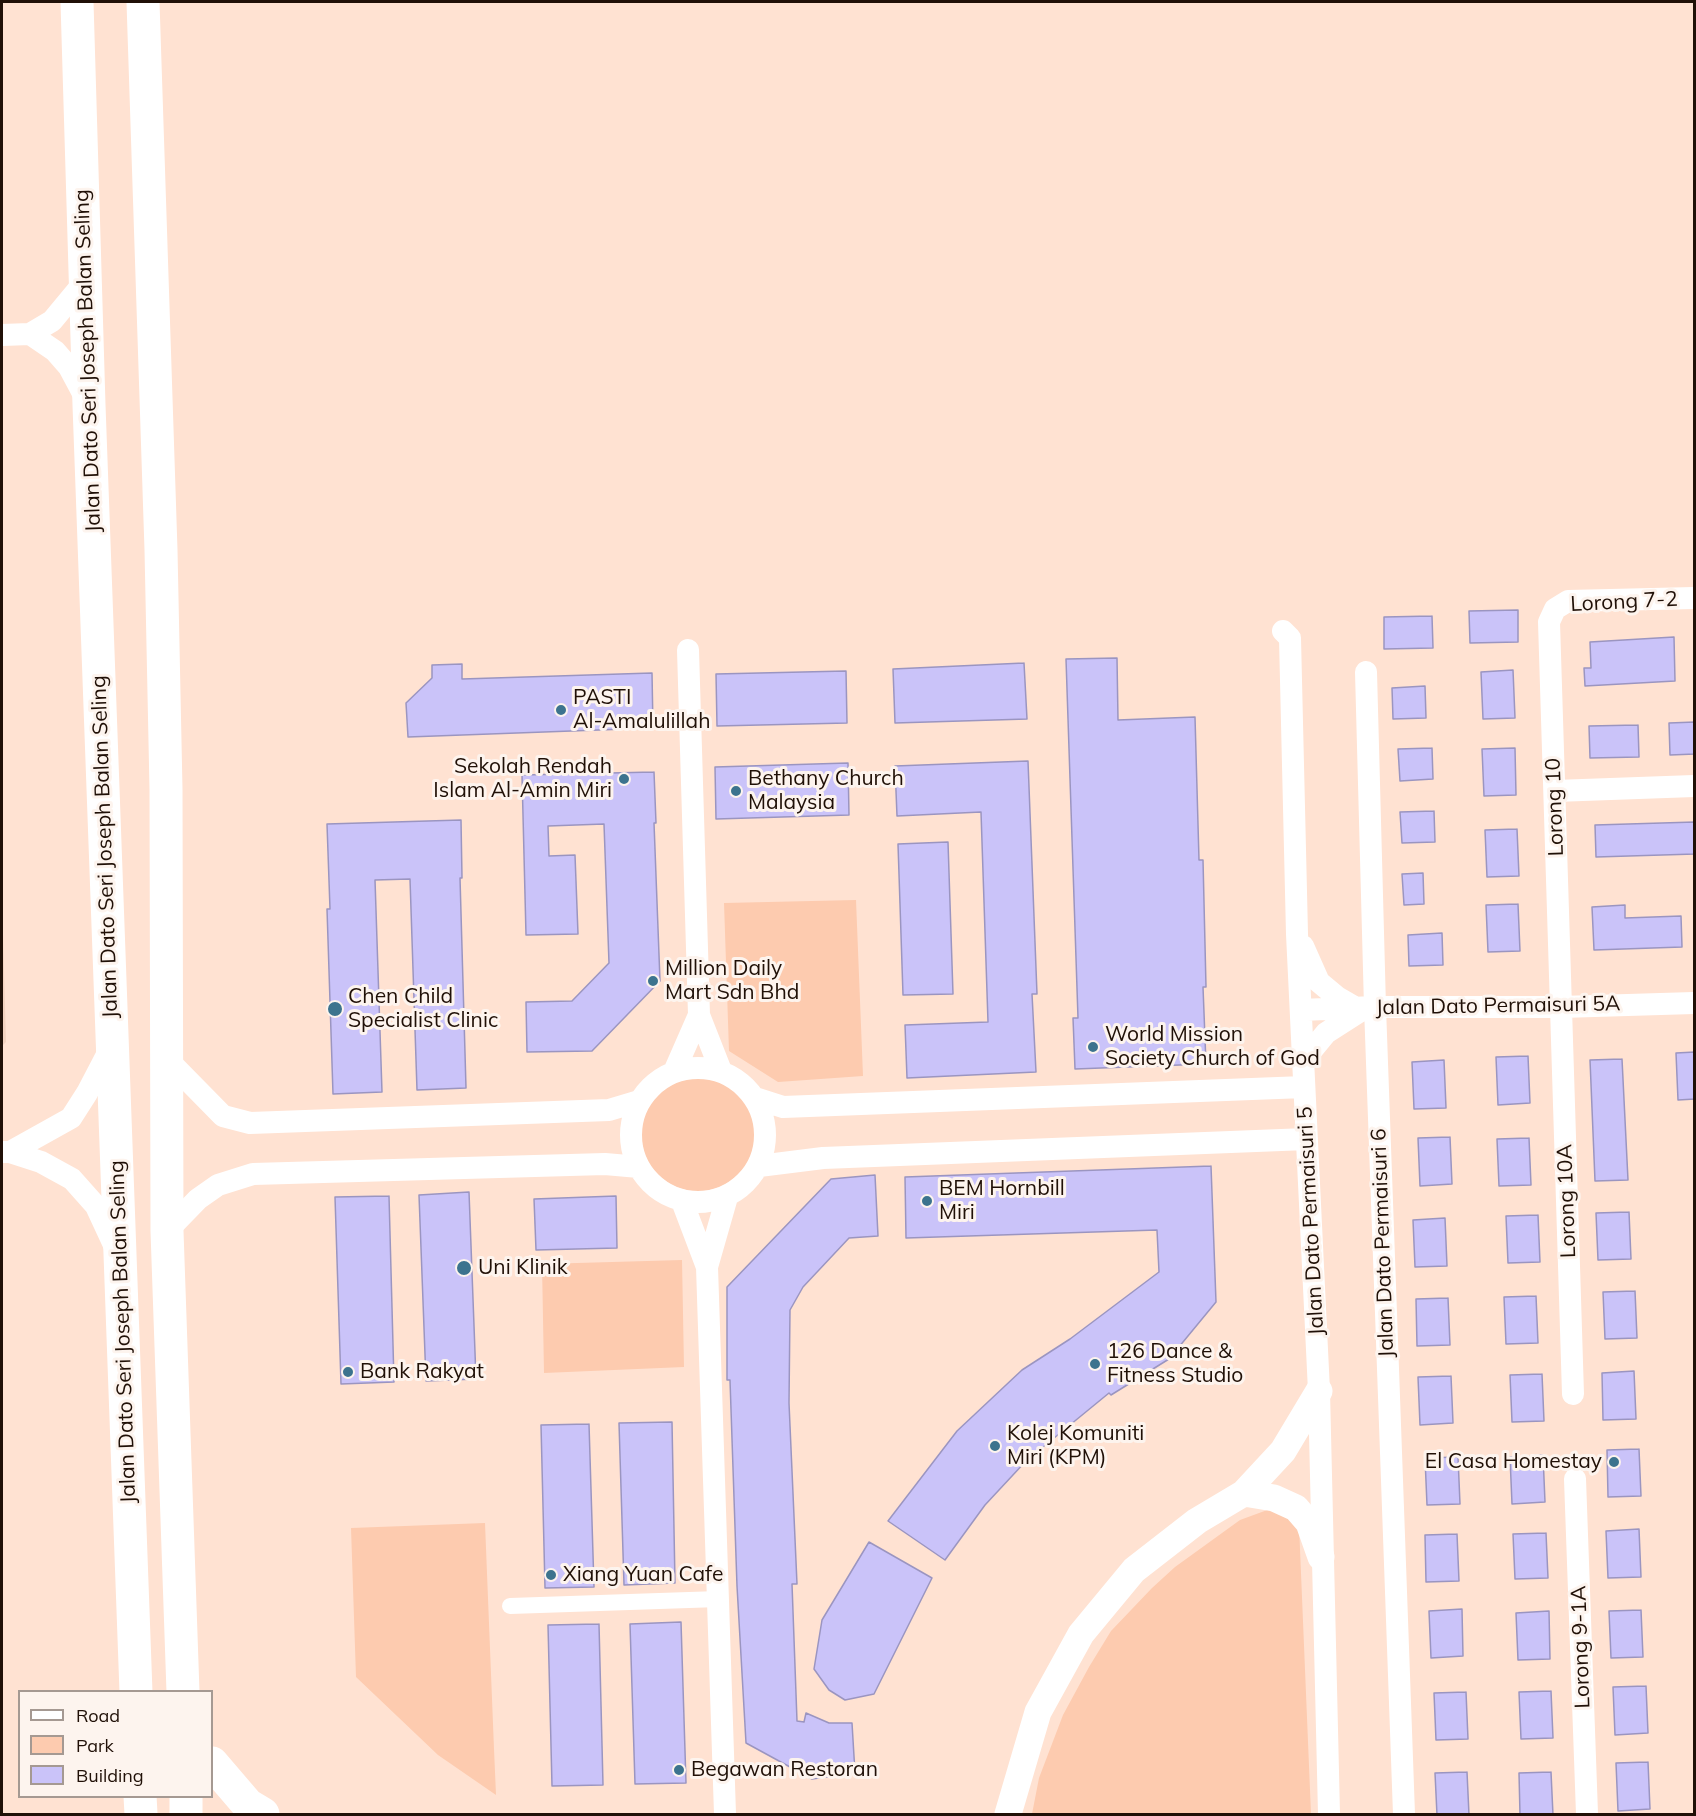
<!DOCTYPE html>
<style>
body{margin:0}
#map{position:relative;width:1696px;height:1816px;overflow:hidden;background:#ffe2d2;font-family:Mulish,sans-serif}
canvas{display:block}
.frame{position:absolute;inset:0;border:3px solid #201007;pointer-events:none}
.legend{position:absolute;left:18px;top:1690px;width:195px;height:108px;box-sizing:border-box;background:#fdf4ee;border:2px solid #a59992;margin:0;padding:8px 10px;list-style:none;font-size:18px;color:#201007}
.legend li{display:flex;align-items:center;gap:12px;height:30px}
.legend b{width:30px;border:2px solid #a59992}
</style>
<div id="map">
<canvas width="1696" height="1816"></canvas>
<div class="frame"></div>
<ul class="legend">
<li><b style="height:8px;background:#fff"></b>Road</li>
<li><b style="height:16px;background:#fdcbaf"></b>Park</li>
<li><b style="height:16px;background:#cac3f9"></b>Building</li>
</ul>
</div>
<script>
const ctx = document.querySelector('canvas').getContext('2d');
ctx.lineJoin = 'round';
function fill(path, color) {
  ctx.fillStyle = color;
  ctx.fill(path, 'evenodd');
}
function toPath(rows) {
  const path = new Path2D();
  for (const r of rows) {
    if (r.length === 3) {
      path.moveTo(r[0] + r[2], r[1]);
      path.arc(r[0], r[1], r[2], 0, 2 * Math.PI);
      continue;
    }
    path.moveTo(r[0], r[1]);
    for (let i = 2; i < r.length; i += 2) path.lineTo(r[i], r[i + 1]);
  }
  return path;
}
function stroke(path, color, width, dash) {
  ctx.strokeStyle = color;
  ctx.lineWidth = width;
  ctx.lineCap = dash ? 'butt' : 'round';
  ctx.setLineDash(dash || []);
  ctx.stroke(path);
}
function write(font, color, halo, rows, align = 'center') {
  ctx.font = font + ' Mulish,sans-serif';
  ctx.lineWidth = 6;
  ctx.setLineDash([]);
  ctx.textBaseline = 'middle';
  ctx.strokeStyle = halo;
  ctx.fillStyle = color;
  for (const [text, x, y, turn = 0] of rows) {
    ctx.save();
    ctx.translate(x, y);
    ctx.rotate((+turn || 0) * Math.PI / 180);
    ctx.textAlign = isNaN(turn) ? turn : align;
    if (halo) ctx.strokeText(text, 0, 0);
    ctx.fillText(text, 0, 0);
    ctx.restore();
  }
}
const built = toPath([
 [2,899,6,1042,2,1046]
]);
const green = toPath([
 [856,900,863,1076,778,1082,729,1051,724,903],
 [698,1134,57],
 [682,1260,684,1367,544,1373,542,1264],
 [1270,1509,1299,1525,1311,1814,1032,1814,1039,1778,1063,1715,1089,1667,1111,1631,1152,1588,1175,1567,1240,1520],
 [485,1523,494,1749,496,1795,438,1755,356,1677,351,1528]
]);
const building = toPath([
 [1518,610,1518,642,1470,643,1469,611,1518,610],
 [1432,616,1433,648,1384,649,1384,617,1432,616],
 [1674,637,1675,681,1585,686,1584,668,1591,668,1590,642,1674,637],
 [1117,658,1118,720,1195,717,1199,860,1203,860,1206,987,1203,987,1206,1064,1075,1069,1073,1018,1078,1018,1066,659,1117,658],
 [1024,663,1027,719,895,723,893,669,1024,663],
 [462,664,462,679,652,673,653,728,408,737,406,703,432,678,432,665,462,664],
 [1513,670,1515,718,1483,719,1481,672,1513,670],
 [846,671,847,723,717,726,716,674,846,671],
 [1425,686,1426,718,1393,719,1392,688,1425,686],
 [1695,722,1695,754,1670,755,1669,723,1695,722],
 [1638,725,1639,757,1590,758,1589,726,1638,725],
 [1432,748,1433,779,1400,781,1398,749,1432,748],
 [1515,748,1516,795,1484,796,1482,749,1515,748],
 [1028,761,1037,994,1032,994,1036,1072,907,1078,905,1025,988,1022,981,812,897,816,895,766,1028,761],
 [848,763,849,815,716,819,715,767,848,763],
 [654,772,656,823,654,823,660,981,592,1051,527,1052,526,1002,572,1001,609,963,604,824,548,826,549,856,575,855,578,934,526,935,522,775,654,772],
 [1434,811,1435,842,1402,843,1400,812,1434,811],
 [461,820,462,878,460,878,466,1088,417,1090,410,879,375,880,382,1092,333,1094,327,909,330,909,327,824,461,820],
 [1695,822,1695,854,1596,857,1595,825,1695,822],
 [1517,829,1519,876,1487,877,1485,830,1517,829],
 [948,842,953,994,903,995,898,844,948,842],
 [1423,873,1424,904,1404,905,1402,874,1423,873],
 [1518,904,1520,951,1488,952,1486,905,1518,904],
 [1625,905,1625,918,1681,916,1682,947,1594,950,1592,907,1625,905],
 [1442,933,1443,965,1409,966,1408,935,1442,933],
 [1695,1052,1695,1099,1678,1100,1676,1053,1695,1052],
 [1528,1056,1530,1103,1498,1105,1496,1057,1528,1056],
 [1622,1059,1628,1180,1595,1181,1590,1060,1622,1059],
 [1444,1060,1446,1108,1414,1109,1412,1062,1444,1060],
 [1450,1137,1452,1184,1420,1186,1418,1138,1450,1137],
 [1529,1138,1531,1185,1499,1186,1497,1139,1529,1138],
 [1211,1166,1216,1302,1169,1359,1111,1395,1109,1393,1026,1461,985,1505,945,1560,888,1521,957,1431,1022,1370,1070,1339,1159,1272,1157,1230,906,1238,905,1177,1211,1166],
 [875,1175,878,1236,849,1238,803,1287,790,1310,789,1403,797,1584,792,1584,797,1721,804,1722,806,1713,829,1723,852,1723,855,1773,812,1779,746,1743,737,1586,730,1380,727,1380,727,1287,831,1179,875,1175],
 [469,1192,476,1379,426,1381,419,1195,469,1192],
 [389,1196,394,1382,341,1384,335,1197,389,1196],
 [616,1196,617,1248,536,1250,534,1199,616,1196],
 [1629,1212,1631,1259,1598,1260,1596,1213,1629,1212],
 [1538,1215,1540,1262,1508,1263,1506,1216,1538,1215],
 [1445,1218,1447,1266,1415,1267,1413,1220,1445,1218],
 [1635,1291,1637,1338,1605,1339,1603,1292,1635,1291],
 [1536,1296,1538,1343,1506,1344,1504,1297,1536,1296],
 [1448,1298,1450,1345,1417,1346,1416,1299,1448,1298],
 [1634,1371,1636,1419,1603,1420,1602,1373,1634,1371],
 [1542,1374,1544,1421,1512,1422,1510,1375,1542,1374],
 [1451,1376,1453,1423,1420,1425,1418,1377,1451,1376],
 [672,1422,675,1583,624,1585,619,1423,672,1422],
 [589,1424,594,1587,545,1588,541,1425,589,1424],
 [1639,1449,1641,1496,1608,1497,1607,1450,1639,1449],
 [1543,1455,1545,1502,1512,1504,1510,1457,1543,1455],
 [1458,1457,1460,1504,1427,1505,1425,1458,1458,1457],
 [1639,1529,1641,1577,1608,1578,1606,1531,1639,1529],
 [1546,1533,1548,1578,1515,1579,1513,1534,1546,1533],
 [1457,1534,1459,1581,1426,1582,1425,1535,1457,1534],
 [869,1542,932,1578,874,1694,845,1700,829,1690,814,1669,822,1620,869,1542],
 [1462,1609,1463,1656,1431,1658,1429,1611,1462,1609],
 [1641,1610,1643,1657,1611,1658,1609,1611,1641,1610],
 [1549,1611,1550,1659,1518,1660,1516,1613,1549,1611],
 [681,1622,686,1783,635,1784,630,1624,681,1622],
 [599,1624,603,1785,552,1786,548,1625,599,1624],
 [1646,1686,1648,1733,1615,1735,1613,1687,1646,1686],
 [1551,1691,1553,1738,1521,1739,1519,1692,1551,1691],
 [1466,1692,1468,1739,1436,1740,1434,1693,1466,1692],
 [1648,1762,1650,1809,1618,1811,1616,1763,1648,1762],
 [1467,1772,1469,1815,1437,1815,1435,1773,1467,1772],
 [1551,1772,1553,1815,1520,1815,1519,1773,1551,1772]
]);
const pedestrian = toPath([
 [510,1606,719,1599]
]);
const minor = toPath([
 [30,334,55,351,69,367,85,397],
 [2,335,30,334,52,321,86,280],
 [1283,631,1290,638,1297,934,1319,1391,1329,1814],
 [688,650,699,1015,721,1071],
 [1366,672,1375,1007,1404,1814],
 [1555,791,1694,786],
 [1303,946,1319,982,1337,997,1356,1008],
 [1301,1010,1375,1007,1561,1007,1694,1003],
 [166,1058,223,1116,250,1123,609,1110,639,1101],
 [1303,1061,1326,1033,1365,1008],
 [698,1135,67],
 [674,1072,699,1015],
 [755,1098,783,1107,1304,1087],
 [2,1152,10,1152,41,1162,72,1179,96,1206,115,1247],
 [10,1152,71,1118,87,1093,111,1047],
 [759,1166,823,1158,1307,1139],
 [682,1201,707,1267,725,1814],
 [167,1231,198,1199,218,1185,253,1174,605,1164,639,1167],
 [707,1267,727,1197],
 [1573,1394,1549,622,1555,609,1568,601,1694,598],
 [1575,1479,1587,1814]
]);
const tertiary = toPath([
 [1244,1493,1274,1498,1296,1508,1309,1523,1321,1557],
 [1008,1814,1038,1712,1081,1634,1134,1570,1197,1521,1244,1493,1283,1451,1319,1391]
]);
const primary = toPath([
 [77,2,89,405,136,1692],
 [143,2,161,550,166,789,167,1231,183,1692],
 [212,1763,248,1805,263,1814],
 [140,1796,141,1814],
 [186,1796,186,1814]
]);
const markers = [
 [561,710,6,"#3c738e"],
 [624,779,6,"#3c738e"],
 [736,791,6,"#3c738e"],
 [653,981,6,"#3c738e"],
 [335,1009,8,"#3c738e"],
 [1093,1047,6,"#3c738e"],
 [927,1201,6,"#3c738e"],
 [464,1268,8,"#3c738e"],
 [1095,1364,6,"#3c738e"],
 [348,1372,6,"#3c738e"],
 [995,1446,6,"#3c738e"],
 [1614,1462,6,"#3c738e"],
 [551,1575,6,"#3c738e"],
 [679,1770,6,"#3c738e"]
];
const streetNames = [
 ["Jalan Dato Seri Joseph Balan Seling",88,361,-92],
 ["Lorong 7-2",1624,602,-3],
 ["Lorong 10",1555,807,-92],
 ["Jalan Dato Seri Joseph Balan Seling",105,847,-92],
 ["Jalan Dato Permaisuri 5A",1498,1006,-1],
 ["Lorong 10A",1567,1201,-92],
 ["Jalan Dato Permaisuri 5",1311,1221,-93],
 ["Jalan Dato Permaisuri 6",1383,1243,-92],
 ["Jalan Dato Seri Joseph Balan Seling",123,1332,-92],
 ["Lorong 9-1A",1581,1647,-92]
];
const poiNames = [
 ["PASTI",573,698],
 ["Al-Amalulillah",573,722],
 ["Sekolah Rendah",612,767,"right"],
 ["Islam Al-Amin Miri",612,791,"right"],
 ["Bethany Church",748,779],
 ["Malaysia",748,803],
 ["Million Daily",665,969],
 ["Mart Sdn Bhd",665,993],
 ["Chen Child",348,997],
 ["Specialist Clinic",348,1021],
 ["World Mission",1105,1035],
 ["Society Church of God",1105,1059],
 ["BEM Hornbill",939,1189],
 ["Miri",939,1213],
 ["Uni Klinik",478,1268],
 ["126 Dance &",1107,1352],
 ["Fitness Studio",1107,1376],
 ["Bank Rakyat",360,1372],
 ["Kolej Komuniti",1007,1434],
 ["Miri (KPM)",1007,1458],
 ["El Casa Homestay",1602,1462,"right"],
 ["Xiang Yuan Cafe",563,1575],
 ["Begawan Restoran",691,1770]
];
fill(built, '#f2d2c0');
fill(green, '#fdcbaf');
fill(building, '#cac3f9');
stroke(building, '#9b95c0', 1.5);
stroke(pedestrian, '#fff', 16);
stroke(minor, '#fff', 22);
stroke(tertiary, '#fff', 27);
stroke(primary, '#fff', 33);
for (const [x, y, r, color] of markers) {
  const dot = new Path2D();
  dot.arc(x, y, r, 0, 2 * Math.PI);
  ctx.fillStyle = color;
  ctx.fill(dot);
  stroke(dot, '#fdf4ee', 2);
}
write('21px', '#201007', '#fdf4ee', streetNames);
write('21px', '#201007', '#fdf4ee', poiNames, 'left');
</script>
